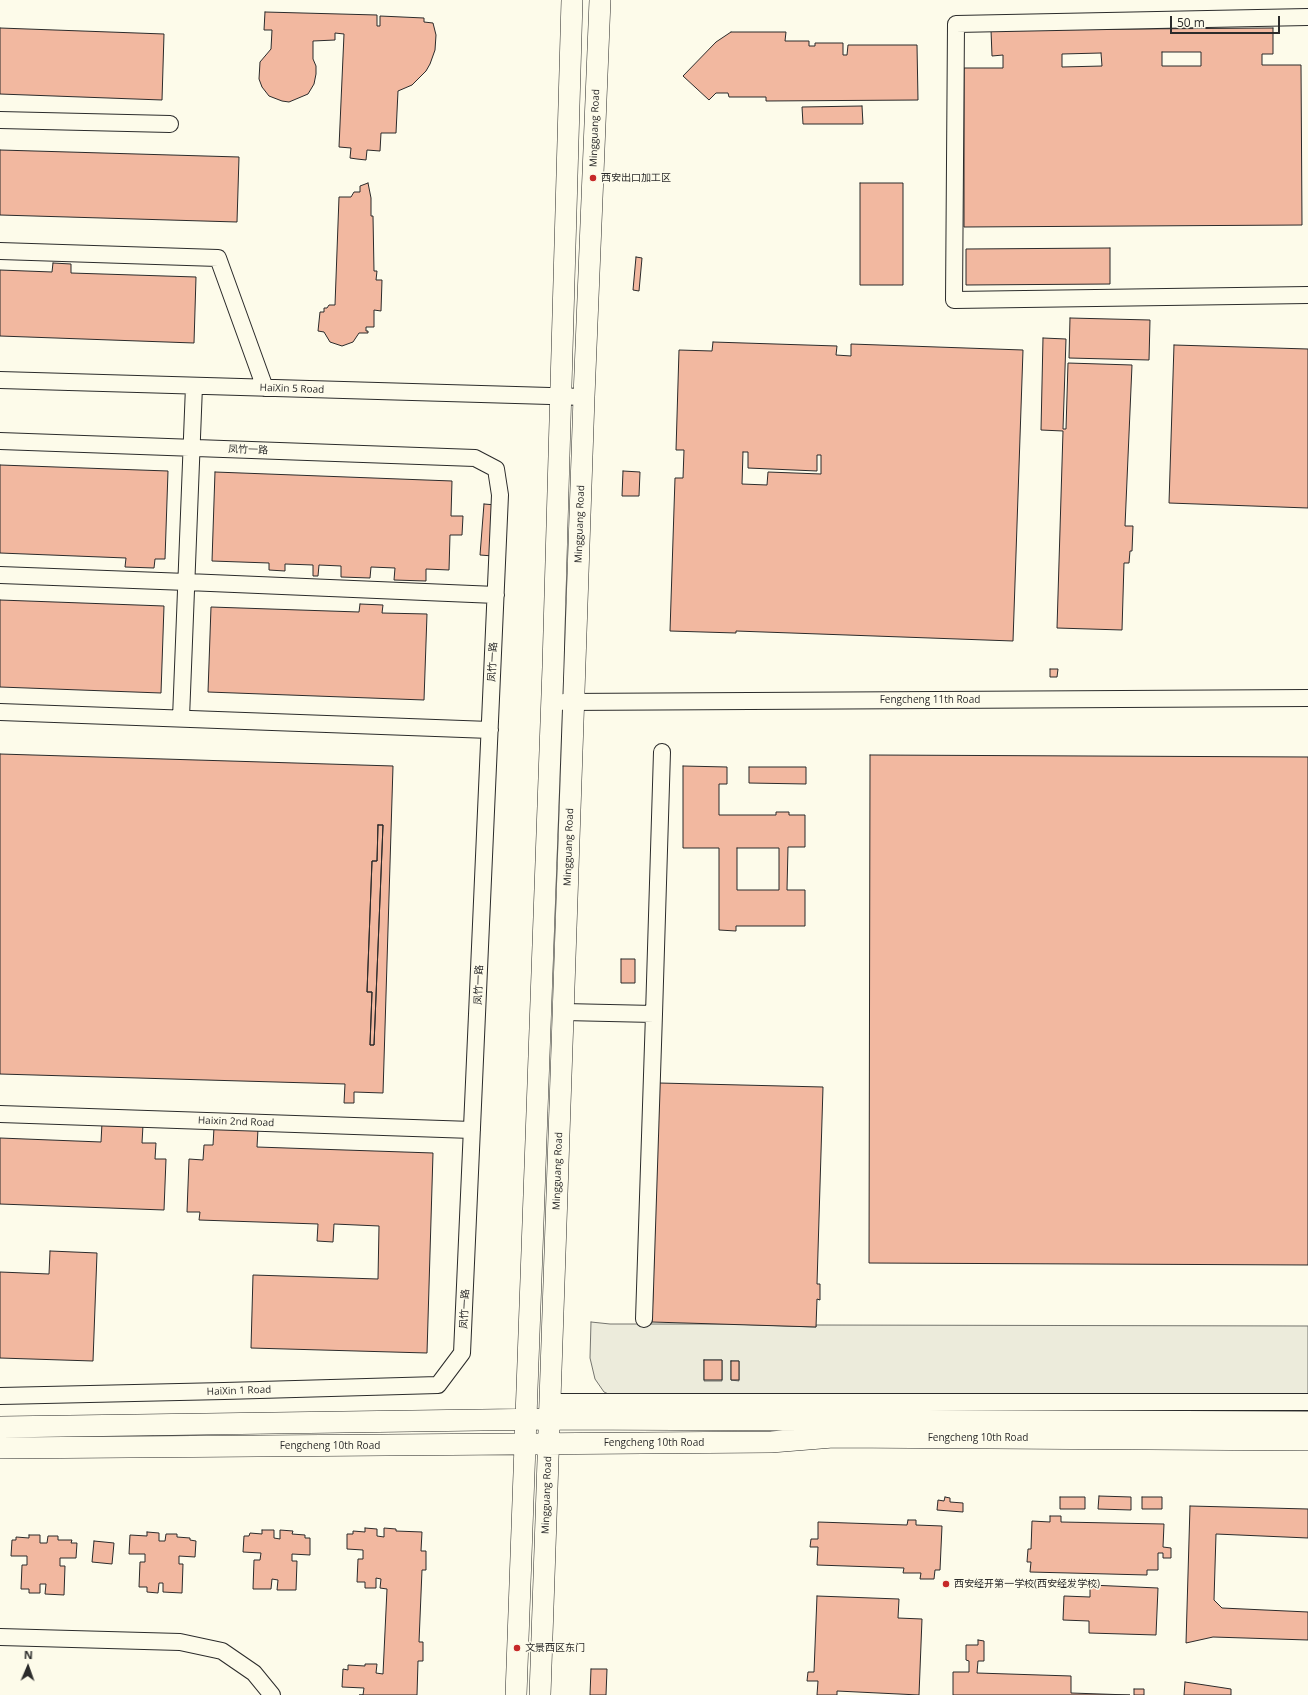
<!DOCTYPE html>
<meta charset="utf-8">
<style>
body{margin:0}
#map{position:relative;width:1308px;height:1695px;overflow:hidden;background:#fdfbea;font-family:"Open Sans",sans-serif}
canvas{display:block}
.north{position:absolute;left:8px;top:1647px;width:40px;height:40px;-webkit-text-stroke:3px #fdfbea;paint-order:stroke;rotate:2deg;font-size:11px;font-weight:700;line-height:16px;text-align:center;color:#2b2b2b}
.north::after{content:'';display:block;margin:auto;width:14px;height:18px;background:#2b2b2b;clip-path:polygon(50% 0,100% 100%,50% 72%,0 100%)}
.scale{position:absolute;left:1170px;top:16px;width:110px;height:18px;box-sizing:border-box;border:2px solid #2b2b2b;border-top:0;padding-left:5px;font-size:12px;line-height:14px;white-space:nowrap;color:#2b2b2b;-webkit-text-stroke:3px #fdfbea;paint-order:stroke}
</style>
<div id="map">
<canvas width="1308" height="1695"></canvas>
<div class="north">N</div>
<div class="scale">50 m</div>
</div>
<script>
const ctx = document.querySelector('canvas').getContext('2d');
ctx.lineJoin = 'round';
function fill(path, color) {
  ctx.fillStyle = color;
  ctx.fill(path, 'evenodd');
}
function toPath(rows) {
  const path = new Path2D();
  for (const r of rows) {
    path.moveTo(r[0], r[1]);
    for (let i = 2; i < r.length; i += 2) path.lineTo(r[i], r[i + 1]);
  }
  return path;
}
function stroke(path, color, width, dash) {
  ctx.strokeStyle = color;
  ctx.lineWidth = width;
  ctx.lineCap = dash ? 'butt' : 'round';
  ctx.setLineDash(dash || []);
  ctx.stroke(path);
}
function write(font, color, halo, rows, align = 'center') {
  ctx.font = font + ' "Open Sans","Noto Sans SC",sans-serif';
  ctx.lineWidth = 3;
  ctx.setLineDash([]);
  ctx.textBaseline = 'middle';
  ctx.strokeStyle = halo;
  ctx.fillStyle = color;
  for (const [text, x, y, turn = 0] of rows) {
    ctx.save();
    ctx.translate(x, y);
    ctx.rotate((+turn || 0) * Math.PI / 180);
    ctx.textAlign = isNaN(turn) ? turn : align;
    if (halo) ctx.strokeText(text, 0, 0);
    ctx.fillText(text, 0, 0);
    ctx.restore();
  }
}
const green = toPath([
 [591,1322,610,1324,730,1324,816,1327,816,1325,1308,1326,1308,1400,613,1396,604,1392,595,1379,590,1358,591,1322],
 [704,1360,722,1360,722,1381,704,1381,704,1360],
 [731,1361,739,1361,739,1381,731,1380,731,1361]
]);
const building = toPath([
 [265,12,377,15,377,26,380,26,380,16,424,18,424,22,433,23,436,35,435,50,430,64,426,71,412,85,398,91,396,133,381,133,380,151,367,150,366,160,357,159,350,158,351,148,339,147,344,34,335,33,335,40,313,41,313,59,316,66,316,74,314,84,308,94,289,102,282,101,269,96,262,87,259,79,260,62,271,49,272,30,264,30,265,12],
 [0,28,164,34,162,100,0,94,0,28],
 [1273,28,1273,54,1262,54,1262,65,1301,65,1302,225,964,227,964,68,1003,68,1003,55,992,56,991,30,1273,28],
 [1162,52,1201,52,1201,66,1162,66,1162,52],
 [1101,53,1102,66,1062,67,1062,54,1101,53],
 [731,32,786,32,785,41,809,41,809,46,815,46,815,43,843,43,843,55,847,55,848,45,917,45,918,100,766,101,766,97,729,97,728,93,716,93,709,100,683,76,716,42,731,32],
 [862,106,863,124,803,124,802,107,862,106],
 [0,150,239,157,237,222,0,215,0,150],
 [368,183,371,198,371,216,373,216,374,271,377,271,376,280,382,280,381,311,374,310,374,327,366,327,366,331,368,331,368,333,359,333,353,342,342,346,330,342,324,332,318,331,320,312,324,312,324,308,327,308,329,305,335,305,339,197,351,197,354,192,360,192,360,186,368,183],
 [860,183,903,183,903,285,860,285,860,183],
 [1110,248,1110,284,966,285,966,249,1110,248],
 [636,257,642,258,639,291,633,290,636,257],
 [53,263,71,264,71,273,196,277,194,343,0,336,0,270,52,272,53,263],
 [1070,318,1150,320,1149,360,1069,358,1070,318],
 [1043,338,1066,339,1063,429,1066,429,1068,363,1132,365,1125,526,1133,526,1132,551,1130,551,1129,563,1124,563,1122,630,1057,628,1063,431,1041,430,1043,338],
 [713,342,837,346,836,355,851,356,851,344,1023,350,1013,641,736,631,736,633,670,631,675,478,683,478,684,450,676,450,679,350,712,351,713,342],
 [743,452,748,452,748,468,817,471,817,455,821,455,821,474,768,472,767,485,742,484,743,452],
 [1174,345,1308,349,1308,508,1169,503,1174,345],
 [0,465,168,471,165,559,155,559,154,568,125,567,126,558,0,553,0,465],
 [623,471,640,472,639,496,622,496,623,471],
 [215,472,452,481,451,516,463,516,462,535,450,535,449,570,426,569,426,581,394,580,395,568,371,567,370,578,341,577,341,566,319,565,318,576,313,576,313,565,285,564,285,571,269,570,269,563,212,561,215,472],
 [484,504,496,505,493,556,480,555,484,504],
 [0,600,164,606,161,693,0,687,0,600],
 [360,604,383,605,382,613,427,614,424,700,208,692,211,607,359,612,360,604],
 [1050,669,1058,669,1057,677,1050,677,1050,669],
 [0,754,393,766,383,1093,354,1092,354,1103,344,1103,345,1084,0,1074,0,754],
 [378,825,383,825,374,1045,370,1045,372,992,367,992,372,861,377,861,378,825],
 [870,755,1308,757,1308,1265,869,1263,870,755],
 [683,766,727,767,727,784,719,784,719,815,776,815,776,812,789,812,789,815,805,815,805,847,788,847,787,890,805,890,805,926,736,926,736,931,719,930,719,848,683,848,683,766],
 [737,848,779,848,779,890,737,890,737,848],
 [749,767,806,767,806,784,749,783,749,767],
 [378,825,383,825,374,1045,370,1045,372,992,367,992,372,861,377,861,378,825],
 [621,959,635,959,635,983,621,983,621,959],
 [659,1083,823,1087,817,1284,820,1284,820,1300,817,1299,816,1327,652,1322,659,1083],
 [102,1123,143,1125,142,1143,156,1143,155,1159,166,1159,164,1210,0,1204,0,1138,101,1142,102,1123],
 [214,1128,258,1129,257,1147,433,1153,427,1353,251,1348,253,1275,378,1279,379,1226,334,1224,333,1242,317,1241,318,1224,199,1220,200,1212,187,1212,189,1159,203,1160,204,1145,213,1145,214,1128],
 [50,1251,97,1253,93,1361,0,1358,0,1272,49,1274,50,1251],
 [704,1360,722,1360,722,1380,704,1380,704,1360],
 [731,1361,739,1361,739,1380,731,1380,731,1361],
 [1099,1496,1131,1497,1131,1510,1098,1509,1099,1496],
 [945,1497,950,1498,950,1502,963,1503,963,1512,937,1510,938,1500,944,1501,945,1497],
 [1060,1497,1085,1497,1085,1509,1060,1509,1060,1497],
 [1142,1497,1162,1497,1162,1509,1142,1509,1142,1497],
 [1190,1506,1308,1509,1308,1538,1216,1534,1214,1600,1222,1608,1308,1612,1308,1640,1213,1637,1186,1643,1190,1506],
 [1050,1516,1061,1516,1061,1522,1164,1524,1163,1547,1171,1548,1171,1558,1163,1558,1163,1553,1158,1553,1158,1570,1147,1570,1147,1575,1030,1572,1031,1562,1027,1562,1028,1549,1031,1549,1032,1521,1050,1522,1050,1516],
 [908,1520,916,1520,916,1525,942,1526,940,1570,935,1570,934,1579,920,1579,921,1573,903,1573,904,1568,817,1565,818,1547,810,1547,811,1539,818,1539,818,1522,907,1525,908,1520],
 [365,1528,377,1529,377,1536,384,1537,384,1528,396,1529,396,1531,422,1532,421,1551,426,1551,426,1570,422,1570,419,1642,423,1642,423,1661,418,1661,417,1695,359,1695,363,1695,364,1688,342,1687,343,1669,348,1670,348,1665,365,1666,365,1664,377,1664,376,1673,383,1674,387,1589,380,1588,381,1579,376,1578,376,1588,365,1588,365,1582,357,1582,358,1559,363,1559,363,1550,347,1549,347,1534,353,1534,353,1531,365,1532,365,1528],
 [262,1530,274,1530,274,1538,280,1539,280,1530,293,1531,292,1534,305,1535,305,1538,310,1538,310,1555,292,1554,292,1561,297,1561,296,1590,277,1590,278,1580,272,1579,271,1589,253,1589,254,1560,260,1560,261,1553,243,1552,244,1536,249,1536,250,1533,262,1534,262,1530],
 [147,1532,159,1533,159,1541,165,1541,166,1534,177,1534,177,1537,190,1538,190,1540,196,1541,195,1557,179,1556,179,1564,183,1564,182,1593,163,1592,163,1583,159,1583,158,1593,147,1592,147,1587,139,1587,140,1562,145,1562,145,1554,129,1554,130,1535,147,1536,147,1532],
 [29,1535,40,1535,40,1543,47,1543,48,1536,58,1536,58,1540,72,1540,71,1543,77,1543,76,1558,60,1558,60,1566,65,1566,64,1595,45,1594,46,1584,40,1584,40,1593,29,1593,29,1589,21,1589,22,1565,27,1565,27,1556,11,1556,12,1540,16,1540,16,1537,29,1538,29,1535],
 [94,1541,114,1543,112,1564,92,1562,94,1541],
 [1090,1585,1158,1588,1156,1635,1089,1633,1089,1621,1063,1620,1064,1596,1090,1597,1090,1585],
 [817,1596,899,1599,898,1618,922,1619,919,1695,837,1691,837,1695,817,1695,818,1681,807,1681,808,1672,814,1672,817,1596],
 [978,1640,984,1641,984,1661,978,1661,977,1673,1071,1676,1071,1693,1130,1695,953,1695,953,1672,969,1672,969,1661,966,1660,966,1645,978,1645,978,1640],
 [591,1669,607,1669,606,1695,590,1695,591,1669],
 [1185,1682,1231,1689,1231,1695,1184,1695,1185,1682],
 [1134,1689,1144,1689,1144,1695,1134,1695,1134,1689]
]);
const minor = toPath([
 [1308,17,956,24,954,300,1308,295],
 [0,120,170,124],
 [0,251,218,258,265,388],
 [0,380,584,397],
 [0,441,475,458,496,469,500,495,462,1353,438,1385,224,1391,0,1396],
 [0,575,187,582,496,595],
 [564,702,1308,698],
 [0,712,490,730],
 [181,718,194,386],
 [564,1012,654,1014,644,1319],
 [654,1014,662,752],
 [0,1114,472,1130],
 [551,1402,1308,1402],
 [0,1637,180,1642,222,1651,254,1673,272,1695]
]);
const major = toPath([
 [0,1427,550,1419,1308,1422],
 [0,1448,771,1442,833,1437,1308,1440],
 [516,1695,553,667,572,0],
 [540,1695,584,397,600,0]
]);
const markers = [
 [593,178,4,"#c62828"],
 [946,1584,4,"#c62828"],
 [517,1648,4,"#c62828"]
];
const streetNames = [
 ["Mingguang Road",595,128,-88],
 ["HaiXin 5 Road",292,389,2],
 ["凤竹一路",248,450,2],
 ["Mingguang Road",580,524,-88],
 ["凤竹一路",493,662,-87],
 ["Fengcheng 11th Road",930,700],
 ["Mingguang Road",569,847,-88],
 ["凤竹一路",479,985,-88],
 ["Haixin 2nd Road",236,1122,2],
 ["Mingguang Road",558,1171,-88],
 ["凤竹一路",465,1309,-87],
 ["HaiXin 1 Road",239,1391,-2],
 ["Fengcheng 10th Road",978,1438],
 ["Fengcheng 10th Road",654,1443],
 ["Fengcheng 10th Road",330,1446],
 ["Mingguang Road",547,1495,-88]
];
const poiNames = [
 ["西安出口加工区",601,178],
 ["西安经开第一学校(西安经发学校)",954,1584],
 ["文景西区东门",525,1648]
];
fill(green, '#ecebdb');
stroke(green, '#74746e', 1);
fill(building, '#f2b8a0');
stroke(building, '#2b2b2b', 1);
stroke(minor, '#2b2b2b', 18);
stroke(major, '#2b2b2b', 22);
stroke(minor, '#fdfbea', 16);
stroke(major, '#fdfbea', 21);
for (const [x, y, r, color] of markers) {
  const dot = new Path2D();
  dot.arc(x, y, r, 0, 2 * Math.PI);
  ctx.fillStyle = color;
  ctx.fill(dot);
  stroke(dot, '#fdfbea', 1.5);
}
write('10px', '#2b2b2b', '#fdfbea', streetNames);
write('10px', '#2b2b2b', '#fdfbea', poiNames, 'left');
</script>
